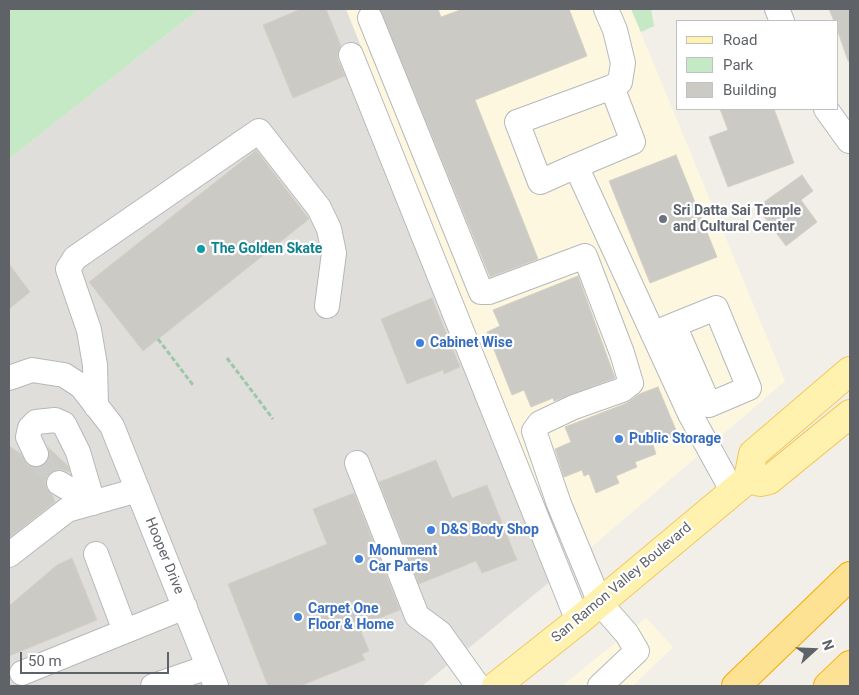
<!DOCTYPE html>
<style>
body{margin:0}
#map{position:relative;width:859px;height:695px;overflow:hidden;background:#f1efe8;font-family:Roboto,sans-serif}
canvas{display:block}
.frame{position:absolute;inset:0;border:10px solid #5f6368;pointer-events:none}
.legend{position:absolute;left:676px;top:20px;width:162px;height:90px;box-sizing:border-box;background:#fff;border:1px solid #bfc1c3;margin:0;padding:6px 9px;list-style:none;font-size:15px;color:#5f6368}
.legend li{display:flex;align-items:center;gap:10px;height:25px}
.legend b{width:25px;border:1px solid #bfc1c3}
.north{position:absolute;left:789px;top:625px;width:50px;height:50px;-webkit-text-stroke:4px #fff;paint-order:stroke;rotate:70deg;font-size:14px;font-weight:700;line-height:20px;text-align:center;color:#5f6368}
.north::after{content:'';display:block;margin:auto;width:18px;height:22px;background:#5f6368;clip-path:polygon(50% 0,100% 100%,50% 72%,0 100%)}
.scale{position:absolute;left:20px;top:652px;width:149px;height:22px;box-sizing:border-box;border:2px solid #5f6368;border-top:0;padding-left:6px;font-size:15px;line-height:18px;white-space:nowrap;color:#5f6368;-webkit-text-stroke:4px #fff;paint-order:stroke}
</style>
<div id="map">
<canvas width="859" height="695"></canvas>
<div class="frame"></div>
<ul class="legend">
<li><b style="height:6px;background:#fff2af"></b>Road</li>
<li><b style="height:14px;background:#c5e8c5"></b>Park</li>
<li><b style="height:14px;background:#cccac5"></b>Building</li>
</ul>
<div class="north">N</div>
<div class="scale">50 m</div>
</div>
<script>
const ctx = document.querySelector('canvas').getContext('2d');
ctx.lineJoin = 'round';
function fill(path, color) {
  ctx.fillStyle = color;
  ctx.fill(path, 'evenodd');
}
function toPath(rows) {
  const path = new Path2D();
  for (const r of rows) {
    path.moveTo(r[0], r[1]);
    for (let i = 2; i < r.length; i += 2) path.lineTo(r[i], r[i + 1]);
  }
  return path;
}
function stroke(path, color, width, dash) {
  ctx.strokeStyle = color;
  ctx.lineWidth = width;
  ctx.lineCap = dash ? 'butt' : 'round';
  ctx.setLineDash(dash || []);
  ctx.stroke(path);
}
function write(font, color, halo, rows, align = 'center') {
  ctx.font = font + ' Roboto,sans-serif';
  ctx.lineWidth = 4.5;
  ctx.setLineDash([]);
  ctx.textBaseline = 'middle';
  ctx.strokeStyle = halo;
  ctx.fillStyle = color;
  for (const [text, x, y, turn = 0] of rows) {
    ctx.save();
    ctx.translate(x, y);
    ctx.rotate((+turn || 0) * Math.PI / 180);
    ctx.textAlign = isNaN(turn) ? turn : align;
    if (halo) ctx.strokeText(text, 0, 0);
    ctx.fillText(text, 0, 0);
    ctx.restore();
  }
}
const commercial = toPath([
 [346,9,631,9,785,381,568,567],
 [646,618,673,647,633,686,562,686]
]);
const industrial = toPath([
 [199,9,346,9,568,567,422,686,9,686,9,159]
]);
const green = toPath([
 [9,9,199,9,9,159],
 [631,9,651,9,654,26,641,32]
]);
const building = toPath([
 [301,9,326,9,341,46,338,53,338,60,345,76,293,98,263,25,301,9],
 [380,9,438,9,441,17,463,9,569,9,587,56,475,100,538,259,490,277,380,9],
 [829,9,850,9,850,61,848,61,838,32,838,21,834,21,829,9],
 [720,109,774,109,794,163,728,187,709,137,728,130,720,109],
 [256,150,309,219,143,351,89,282,256,150],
 [676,155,717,257,650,283,609,181,676,155],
 [802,175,813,191,801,200,817,222,786,246,757,207,802,175],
 [9,264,30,292,9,309,9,264],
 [578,276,615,378,554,401,553,398,531,407,524,390,512,395,487,332,500,326,493,310,578,276],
 [432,298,460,367,444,374,443,370,407,384,381,319,432,298],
 [658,387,678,435,653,445,656,454,635,462,637,467,616,476,619,483,596,493,589,474,584,476,582,470,564,477,555,449,571,442,565,427,627,403,639,394,658,387],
 [9,446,20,453,28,465,35,468,42,466,48,461,50,455,48,447,68,466,70,472,59,469,47,476,45,482,47,489,53,496,55,502,9,538,9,446],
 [436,460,452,498,487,485,517,560,482,573,476,561,419,584,379,482,436,460],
 [354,493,400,610,359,626,369,651,362,654,365,660,300,686,268,686,228,584,327,544,313,509,354,493],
 [72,558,97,620,9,656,9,606,57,565,72,558]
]);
const minorTunnel = toPath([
 [36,454,59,483]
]);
const path = toPath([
 [158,339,193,385],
 [227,358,273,419]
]);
const minor = toPath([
 [606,9,615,30,623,63,620,82,612,87],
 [777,9,782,21],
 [370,18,481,292,489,292,585,256,622,353,631,383,622,390,574,407,540,423,534,431,559,504,600,603,627,634,637,651,600,686],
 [351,55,578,621],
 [826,109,849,141],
 [576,166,633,142,612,87,517,122,540,182,576,166,690,414,733,492],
 [653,334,674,325,716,308,749,388,709,405,674,325],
 [9,378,32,370,64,375,81,386,112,426,216,686],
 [96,406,95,365,89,330,68,269,75,258,259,131,319,208,329,229,334,253,327,306],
 [36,454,28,437,30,428,36,422,55,420,64,424,78,452,93,503,59,483],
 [357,463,417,616,440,633,478,686],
 [96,554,125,631],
 [9,555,67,510,138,490],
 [22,673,185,607],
 [153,686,208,667]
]);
const major = toPath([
 [748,479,760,482,769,480,850,414],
 [496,686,578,621,748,479,753,454,850,371]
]);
const highway = toPath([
 [736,686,850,576],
 [828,686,850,665]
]);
const markers = [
 [663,219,5,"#6b7280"],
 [201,249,5,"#0f9aa8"],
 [420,343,5,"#3f7fe0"],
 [619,439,5,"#3f7fe0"],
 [431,530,5,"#3f7fe0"],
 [359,559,5,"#3f7fe0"],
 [298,617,5,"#3f7fe0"]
];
const worshipNames = [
 ["Sri Datta Sai Temple",673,211],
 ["and Cultural Center",673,227]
];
const cultureNames = [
 ["The Golden Skate",211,249]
];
const shopNames = [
 ["Cabinet Wise",430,343],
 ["Public Storage",629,439],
 ["D&S Body Shop",441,530],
 ["Monument",369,551],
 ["Car Parts",369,567],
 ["Carpet One",308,609],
 ["Floor & Home",308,625]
];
const streetNames = [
 ["Hooper Drive",164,556,68],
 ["San Ramon Valley Boulevard",622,583,-40]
];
fill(commercial, '#fef7e0');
fill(industrial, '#e0deda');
fill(green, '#c5e8c5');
fill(building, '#cccac5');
stroke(building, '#d6d1c6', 1);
stroke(minorTunnel, '#ccccc8', 24, [24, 12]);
stroke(minor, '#b5b8bc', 26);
stroke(major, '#f2c960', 30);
stroke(highway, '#f9ab00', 30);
stroke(path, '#9cc7a9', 3, [5, 2.5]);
stroke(minor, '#fff', 24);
stroke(major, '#fff2af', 28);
stroke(highway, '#fde293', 28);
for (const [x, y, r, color] of markers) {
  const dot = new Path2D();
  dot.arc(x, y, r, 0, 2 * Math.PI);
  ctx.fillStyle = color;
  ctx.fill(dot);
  stroke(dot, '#fff', 2);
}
write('bold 14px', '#5b616d', '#fff', worshipNames, 'left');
write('bold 14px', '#0d838f', '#fff', cultureNames, 'left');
write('bold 14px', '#366cbe', '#fff', shopNames, 'left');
write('14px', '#5f6368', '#fff', streetNames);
</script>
